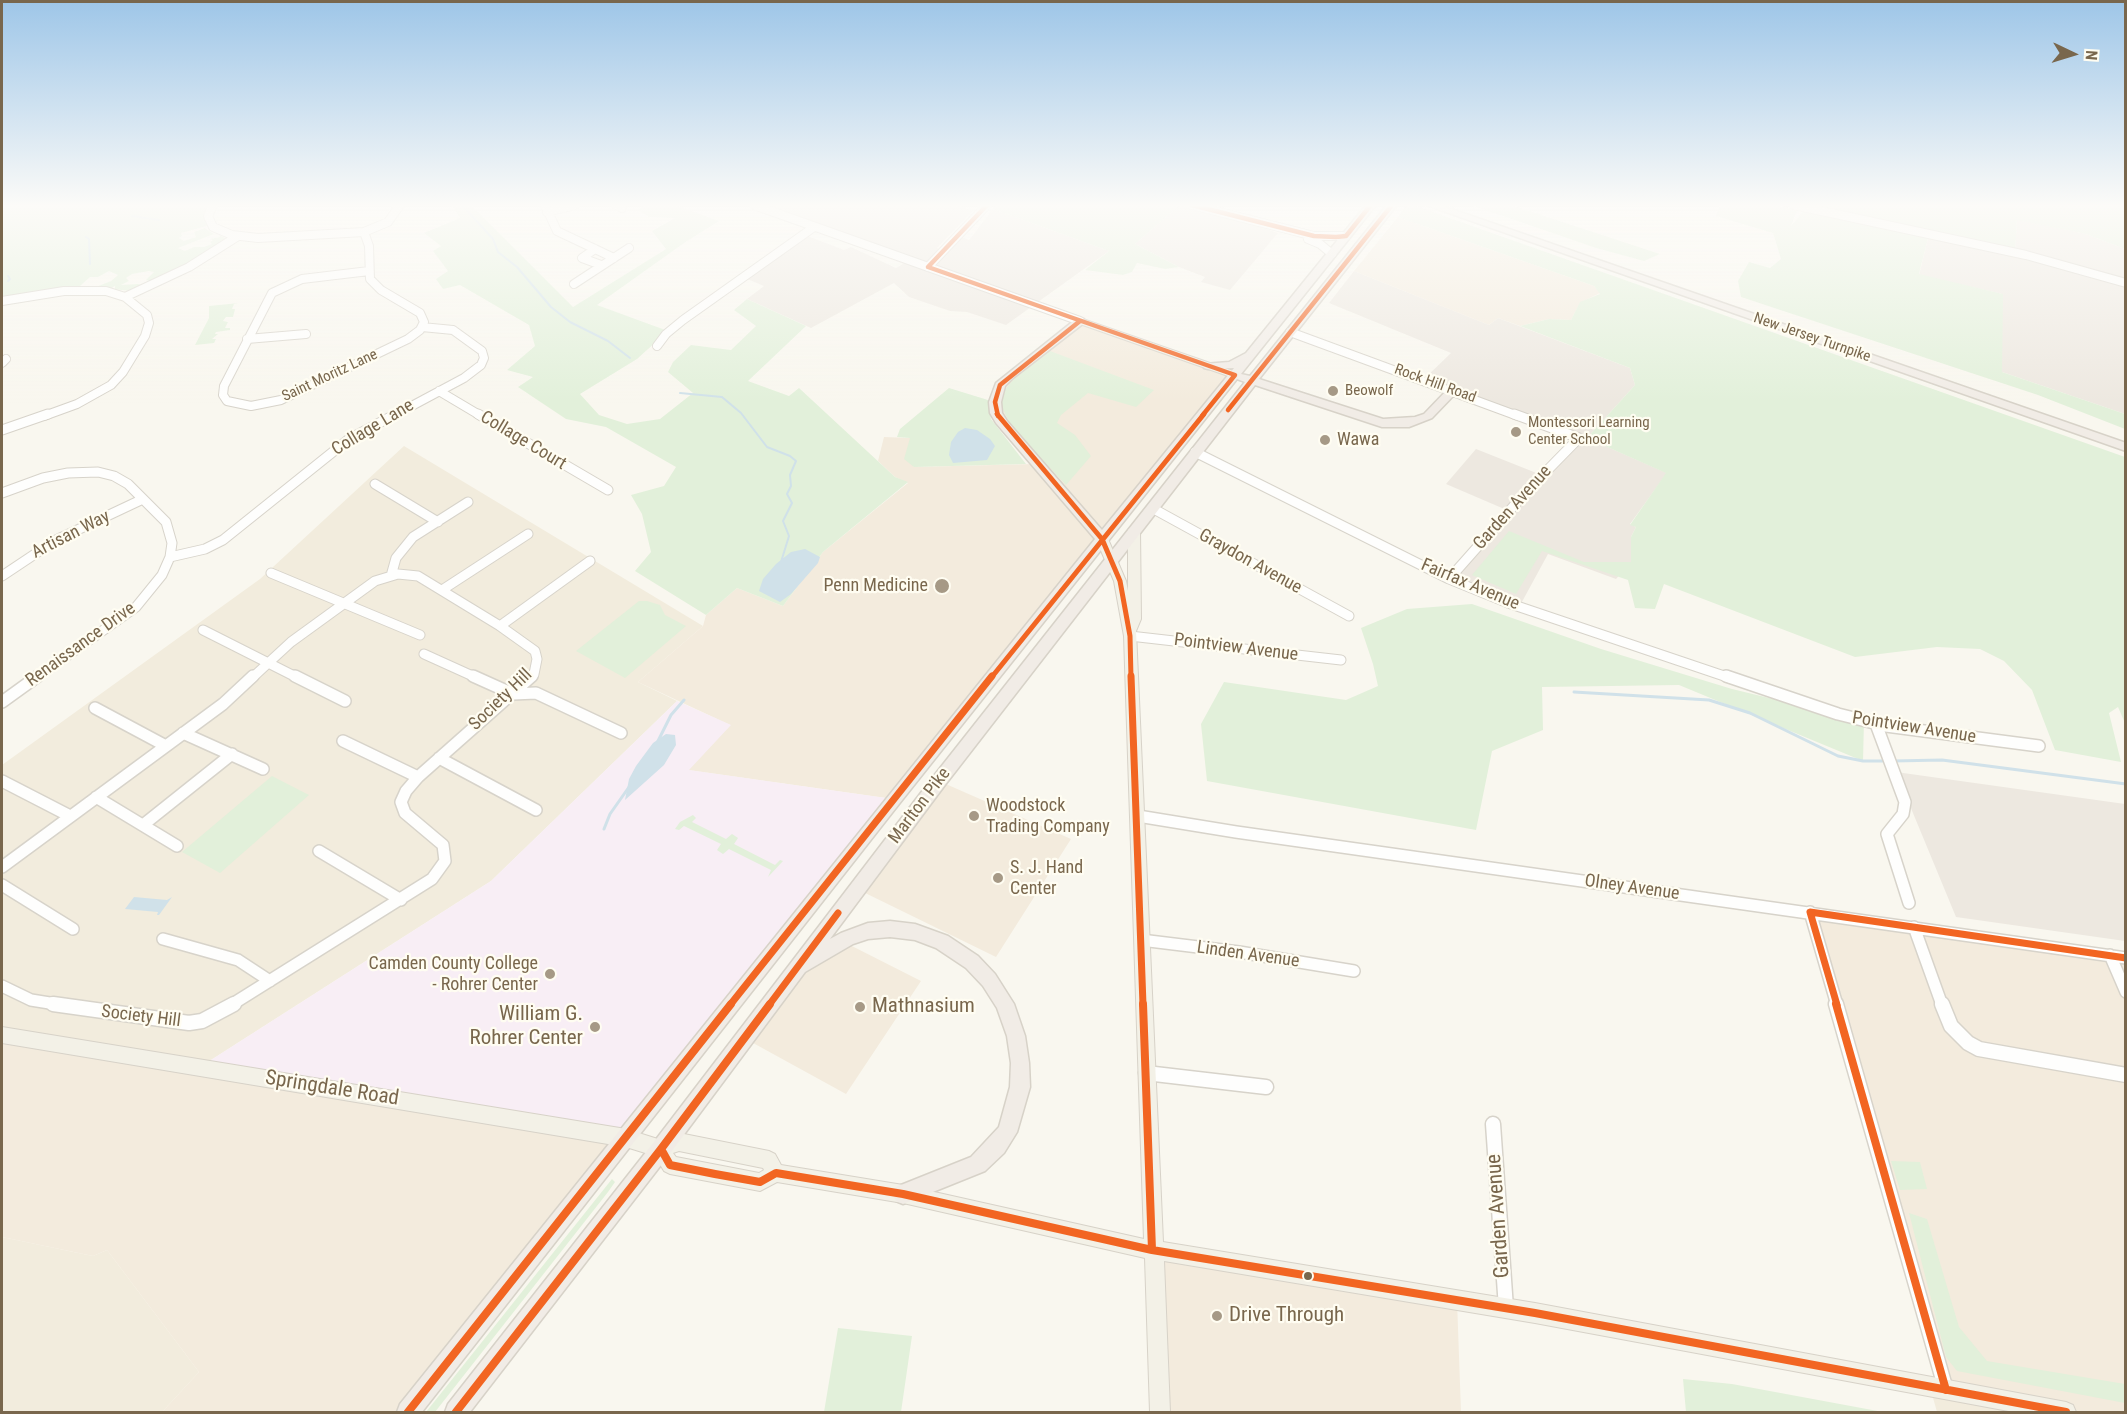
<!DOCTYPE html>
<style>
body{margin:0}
#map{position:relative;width:2127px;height:1414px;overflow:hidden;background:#f9f7ef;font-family:"Roboto Condensed",sans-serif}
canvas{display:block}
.frame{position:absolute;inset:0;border:3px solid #79674d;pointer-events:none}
.north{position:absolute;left:2043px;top:24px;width:60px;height:60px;-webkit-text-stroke:4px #fffdf2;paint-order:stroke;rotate:94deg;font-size:16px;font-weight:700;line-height:24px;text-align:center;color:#79674d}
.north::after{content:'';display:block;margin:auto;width:21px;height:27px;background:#79674d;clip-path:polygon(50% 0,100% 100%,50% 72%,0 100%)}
</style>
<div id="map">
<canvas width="2127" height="1414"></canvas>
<div class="frame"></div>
<div class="north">N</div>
</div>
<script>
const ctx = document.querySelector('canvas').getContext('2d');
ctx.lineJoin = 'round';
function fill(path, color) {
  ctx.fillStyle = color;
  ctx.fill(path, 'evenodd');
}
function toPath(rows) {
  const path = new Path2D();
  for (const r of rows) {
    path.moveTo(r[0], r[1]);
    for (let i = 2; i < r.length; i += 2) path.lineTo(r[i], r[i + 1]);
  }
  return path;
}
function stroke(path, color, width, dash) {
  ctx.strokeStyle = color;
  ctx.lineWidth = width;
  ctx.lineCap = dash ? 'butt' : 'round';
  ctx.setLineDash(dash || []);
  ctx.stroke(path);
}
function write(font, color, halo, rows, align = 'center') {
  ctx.font = font + ' "Roboto Condensed",sans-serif';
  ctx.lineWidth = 4.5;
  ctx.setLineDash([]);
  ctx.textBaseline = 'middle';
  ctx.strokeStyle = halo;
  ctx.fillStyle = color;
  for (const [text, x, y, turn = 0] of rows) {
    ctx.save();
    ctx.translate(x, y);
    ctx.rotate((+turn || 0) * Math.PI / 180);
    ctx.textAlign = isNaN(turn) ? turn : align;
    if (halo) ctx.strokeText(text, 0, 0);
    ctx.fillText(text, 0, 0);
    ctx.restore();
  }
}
const residential = toPath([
 [404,446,703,626,638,682,677,701,491,881,200,1067,2,1035,2,765,260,579],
 [2,1237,93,1256,107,1250,199,1372,162,1412,2,1412],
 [1930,1387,2068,1412,1937,1412]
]);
const commercial = toPath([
 [1398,217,1594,286,1600,293,1580,303,1571,320,1549,319,1520,326,1498,318,1489,325,1354,271],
 [1080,321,1235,375,893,799,688,770,730,725,638,682,703,626,706,615,737,588,783,606,823,552,908,483,895,477,878,461,884,437,910,438,914,467,1035,464,1002,423,1000,385],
 [939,781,1071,839,996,957,857,889],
 [1810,912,2125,958,2125,1412,2068,1412,1946,1390],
 [842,941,921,981,846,1094,744,1038,798,967],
 [2,1034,133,1057,626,1138,408,1412,162,1412,199,1372,107,1250,93,1256,2,1237],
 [1152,1250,1457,1300,1461,1412,1160,1412]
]);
const industrial = toPath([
 [757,205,956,205,973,211,937,248,945,253,962,237,969,240,993,209,1109,251,1006,325,967,312,950,311,909,297,894,283,811,328,747,299,764,286,745,278,805,235,844,250,851,247,896,268,908,261],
 [1180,205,1196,205,1278,233,1230,290,1201,282,1205,277,1179,267,1135,244],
 [2017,219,2086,234,2125,249,2125,414,2002,372,2002,294,1919,275,1929,234,2015,252],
 [1354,271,1489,325,1498,318,1630,368,1635,385,1587,438,1667,473,1630,524,1636,527,1631,537,1631,562,1616,579,1548,554,1517,611,1452,584,1509,511,1446,484,1476,449,1544,476,1587,438,1426,377,1451,353,1329,303],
 [1896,772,2125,804,2125,941,1956,917]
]);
const education = toPath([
 [677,701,731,725,689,770,893,799,626,1138,200,1067,491,881]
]);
const green = toPath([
 [2,205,209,205,203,215,207,226,181,233,182,236,179,238,184,241,196,237,194,232,205,228,214,234,178,248,185,251,194,247,204,247,212,244,210,242,213,240,210,239,220,237,219,235,227,239,197,260,153,282,146,280,154,272,149,271,132,274,126,278,129,281,121,285,138,284,144,286,132,291,111,289,115,289,115,286,110,289,84,287,96,287,111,281,118,275,109,271,98,277,90,277,80,286,2,298],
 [452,205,471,205,573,307,666,249,652,231,675,218,649,217,638,210,648,205,675,205,719,221,684,243,597,305,668,331,637,359,580,394,599,415,627,424,660,419,693,393,668,372,673,362,691,345,731,350,756,326,734,310,747,299,806,326,748,381,789,396,799,388,895,477,908,482,823,552,783,606,737,588,706,615,635,571,651,552,642,514,631,495,664,486,676,467,606,427,566,419,518,387,533,377,507,370,535,346,529,325,460,285,443,289,436,279,448,271,433,251,441,246,424,233,460,218],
 [995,205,1180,205,1135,244,1179,267,1165,269,1137,263,1132,272,1123,275,1085,270,1109,251,993,209],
 [1407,205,1413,205,2125,457,2125,723,2118,707,2109,713,2121,762,2055,750,2032,690,2004,661,1980,649,1937,647,1855,657,1664,584,1655,609,1635,608,1628,580,1542,551,1516,594,1472,575,1509,531,1584,562,1631,562,1631,537,1636,527,1630,525,1666,473,1587,438,1635,385,1630,368,1520,326,1549,319,1571,320,1580,302,1600,294,1594,286,1398,217],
 [1471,205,1511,205,1660,254,1644,261,1596,248],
 [1720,205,1774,205,1797,210,1791,226,1808,205,2125,205,2125,249,2086,234,2017,220,2015,253,1929,234,1919,274,2003,294,2002,372,2125,414,2125,429,2038,395,1741,297,1738,281,1749,262,1770,268,1781,259,1773,233,1716,216],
 [239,303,234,304,232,309,235,309,233,317,226,317,223,321,228,322,225,328,230,328,230,330,216,332,215,334,218,334,212,339,216,339,214,343,195,345,209,318,209,306],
 [1050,351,1154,390,1136,407,1088,393,1061,415,1057,423,1075,435,1091,456,1066,485,1011,426,1001,405,1004,391,1013,380],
 [949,388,988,400,991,419,1026,464,914,467,904,459,910,438,897,437,900,429],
 [639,601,647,601,660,605,665,615,686,626,625,678,576,651],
 [1472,604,1601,649,1732,689,1864,721,1863,761,1679,685,1542,687,1543,730,1492,751,1476,830,1207,781,1201,724,1224,682,1346,700,1378,686,1373,664,1361,628,1407,609],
 [272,776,309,795,220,873,182,852],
 [693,815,696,818,692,822,726,839,732,834,738,838,734,844,775,865,780,860,783,861,768,877,771,870,729,849,723,854,717,850,721,844,684,826,679,830,675,829,680,822],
 [1891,1161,1920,1162,1927,1189,1900,1190],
 [612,1179,615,1182,608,1192,435,1412,426,1412],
 [1909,1213,1927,1219,1959,1327,1987,1361,2125,1384,2125,1403,1957,1371,1946,1357],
 [838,1328,912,1336,901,1412,824,1412],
 [1683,1379,1732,1384,1883,1412,1686,1412]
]);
const water = toPath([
 [965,428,977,430,990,439,995,446,987,460,953,463,949,455,951,442,958,432],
 [805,549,820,557,818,563,791,594,780,602,759,591,763,579,776,564,791,552],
 [666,734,675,735,676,745,664,765,625,800,629,779,636,766,653,743],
 [134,897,167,900,172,897,159,915,157,915,158,912,125,909]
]);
const streamFar1 = toPath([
 [462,205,493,239,498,252,517,267,551,307,570,322,608,341,630,358],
 [132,216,159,220],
 [86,237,89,239,90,264],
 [8,276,10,279,8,281],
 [680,393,722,397,741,413,767,447,790,456,796,461,790,475,791,486,787,494,792,503,783,521,789,536,781,562]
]);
const stream = toPath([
 [1574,692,1709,700,1750,713,1838,756,1863,761,1886,761],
 [658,741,671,715,684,700],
 [1893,761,1942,760,2126,784],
 [604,829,610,814,629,787]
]);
const minorFar3 = toPath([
 [213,205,208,216,213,227,232,235,258,238,364,232,388,222,400,205],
 [545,205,557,231,614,258],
 [616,205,622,208],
 [754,205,1080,321],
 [1192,205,1314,236,1346,236],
 [1794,205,2026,255,2126,283],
 [547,212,575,205],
 [364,232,369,246,370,279,381,290,420,313,424,322,420,330,408,339,281,400,251,406,227,401,223,395,224,386,272,293,302,279,369,271],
 [1308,239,1320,244,1332,254],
 [595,249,582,258,601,265],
 [928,267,987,205],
 [574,284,629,248],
 [125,297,189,267,238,236],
 [2,301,64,291,106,291,125,297,147,315,149,323,145,336,123,372,111,385,77,404,44,416],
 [1290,332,1518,416],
 [247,339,306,334],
 [657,346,666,334,683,320,814,227],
 [2,363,6,359],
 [439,391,481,416],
 [393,416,464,378,481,365,484,358,482,351,453,330,422,327]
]);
const minorFar2 = toPath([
 [478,414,608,490],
 [2,430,48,414],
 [1195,452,1449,579,1508,603,1730,678],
 [375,484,438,522],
 [2,493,43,478,68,473,98,472,114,476,128,484,166,522,172,543,170,557,162,575,136,607,36,678],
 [1152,508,1349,616],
 [170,557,205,549,223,540,349,439,396,414],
 [271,573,420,635],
 [2,576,56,540,143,499],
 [391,576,396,558,413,537,468,502],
 [1449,579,1527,491,1579,438,1514,414],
 [442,590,528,534],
 [500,626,590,561],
 [203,630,298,678],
 [1130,636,1341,660],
 [424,654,477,678],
 [252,678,291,642,375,581,398,574,418,576,500,626,535,651,537,659,534,674,530,678]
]);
const minorFar1 = toPath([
 [295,676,345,701],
 [473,676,513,694,536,693,621,733],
 [1726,676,1838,714,1886,726,2039,746],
 [2,702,38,676],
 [95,708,166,746],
 [1876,724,1905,802,1903,814,1887,834,1909,903],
 [183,733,263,769],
 [343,741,418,777],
 [439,758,536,810],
 [2,781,70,816],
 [96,797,177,846],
 [1138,816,1236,832,2126,958],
 [143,825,232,754],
 [319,851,401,900],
 [2,867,223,704,253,676],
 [2,885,73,929],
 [1810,912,1837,1005],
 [1914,927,1942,1005],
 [163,939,238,960,270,981],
 [1141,940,1239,952,1354,971],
 [2110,955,2126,992],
 [2,986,31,1000,62,1005],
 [231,1005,432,879,445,861,443,845,405,813,401,802,406,791,418,777,532,676]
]);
const minor = toPath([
 [53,1004,189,1023,202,1021,234,1004],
 [1836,1004,1946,1390],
 [1942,1004,1951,1026,1968,1043,1979,1049,2126,1075],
 [1146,1073,1266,1087],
 [1493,1124,1506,1308]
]);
const major = toPath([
 [1080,318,1239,373,1240,375,1239,377,1231,377,1077,323,1077,319,1080,318],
 [1134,526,1140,530,1141,619,1136,631,1163,1242,1535,1303,2066,1402,2073,1405,2076,1412,2014,1412,1535,1323,1164,1261,1170,1412,1150,1412,1145,1258,903,1203,777,1182,760,1191,670,1174,664,1171,655,1156,626,1147,2,1043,2,1027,626,1129,661,1140,679,1133,769,1151,775,1154,781,1165,903,1185,1144,1239,1124,636,1114,581,1096,539,1102,535,1108,539,1126,581,1128,591,1128,530,1134,526],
 [679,1151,763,1168,764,1170,759,1173,676,1157,673,1153,679,1151]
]);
const highway = toPath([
 [1366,205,1376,205,1241,374,1250,376,1387,205,1397,205,1259,379,1383,419,1415,417,1424,414,1449,388,1457,388,1457,392,1432,418,1409,427,1382,427,1255,385,945,785,830,939,841,933,868,923,890,921,915,924,948,936,978,956,995,974,1014,1004,1025,1036,1029,1063,1030,1087,1017,1132,1004,1153,985,1171,903,1204,896,1201,893,1194,896,1187,971,1157,999,1127,1010,1087,1011,1063,1007,1036,997,1008,983,986,966,968,936,948,915,940,890,937,868,939,853,944,805,972,668,1156,470,1412,445,1412,448,1404,654,1142,933,777,1245,382,1237,379,899,804,422,1412,397,1412,400,1404,1095,539,996,423,990,413,989,402,996,383,1076,319,1084,319,1084,323,1013,378,1005,386,1001,402,1002,413,1007,421,1102,530,1234,368,1208,369,1204,368,1204,364,1229,362,1246,353,1366,205],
 [1426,205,1440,205,2126,443,2126,451,1426,205]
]);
const bus1Far3 = toPath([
 [987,205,928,267,1235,375,1202,416],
 [1192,205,1314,236,1336,237,1346,236,1370,206],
 [1228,410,1392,205],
 [998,416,995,402,1000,385,1080,321]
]);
const bus1Far2 = toPath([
 [997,414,1102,539,1120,581,1130,636,1131,678],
 [991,678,1204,414]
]);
const bus1Far1 = toPath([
 [1131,676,1143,1005],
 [730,1005,992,676],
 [769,1005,838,913],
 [1837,1005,1810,912,2126,958]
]);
const bus1 = toPath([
 [1143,1004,1152,1250],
 [1836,1004,1946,1390],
 [661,1149,670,1165,715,1174,760,1182,776,1173,903,1194,1152,1250,1535,1313,2066,1412],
 [408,1412,731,1004],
 [456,1412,661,1149,770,1004]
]);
const markers = [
 [1333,391,6,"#a69986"],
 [1516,432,6,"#a69986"],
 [1325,440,6,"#a69986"],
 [942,586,8,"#a69986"],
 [974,816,6,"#a69986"],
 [998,878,6,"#a69986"],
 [550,974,6,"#a69986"],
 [860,1007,6,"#a69986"],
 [595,1027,6,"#a69986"],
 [1308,1276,5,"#79674d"],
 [1217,1316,6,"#a69986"]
];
const farStreetnames = [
 ["New Jersey Turnpike",1812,338,19],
 ["Saint Moritz Lane",330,376,-25],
 ["Rock Hill Road",1435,384,20]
];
const farPoinames = [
 ["Beowolf",1345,391],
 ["Montessori Learning",1528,423],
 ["Center School",1528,440]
];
const streetNames = [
 ["Collage Lane",373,428,-31],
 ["Collage Court",523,441,31],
 ["Garden Avenue",1513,508,-48],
 ["Artisan Way",71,535,-27],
 ["Graydon Avenue",1250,562,29],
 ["Fairfax Avenue",1470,585,23],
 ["Renaissance Drive",81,645,-36],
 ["Pointview Avenue",1236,648,7],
 ["Society Hill",501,700,-44],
 ["Pointview Avenue",1914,728,9],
 ["Marlton Pike",920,806,-53],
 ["Olney Avenue",1632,888,8],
 ["Linden Avenue",1248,955,8],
 ["Society Hill",141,1017,7]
];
const poiNames = [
 ["Wawa",1337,440],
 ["Penn Medicine",928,586,"right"],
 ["Woodstock",986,806],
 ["Trading Company",986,827],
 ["S. J. Hand",1010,868],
 ["Center",1010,889],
 ["Camden County College",538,964,"right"],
 ["- Rohrer Center",538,985,"right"]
];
const nearPoinames = [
 ["Mathnasium",872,1007],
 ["William G.",583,1015,"right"],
 ["Rohrer Center",583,1039,"right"],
 ["Drive Through",1229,1316]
];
const nearStreetnames = [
 ["Springdale Road",332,1089,9],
 ["Garden Avenue",1499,1216,-94]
];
fill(residential, '#f2ecdd');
fill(commercial, '#f3ebdd');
fill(industrial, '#ede8e0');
fill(education, '#f8eef5');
fill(green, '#e2f0da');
fill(water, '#d0e1e9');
stroke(streamFar1, '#d0e1e9', 2);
stroke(stream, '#d0e1e9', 3);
stroke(minorFar3, '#d7d3ca', 10);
stroke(minorFar2, '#d7d3ca', 11);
stroke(minorFar1, '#d7d3ca', 14);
stroke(minor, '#d7d3ca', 17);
stroke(major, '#d7d2c8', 2);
stroke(highway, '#d7d2c8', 3);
stroke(minorFar3, '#fefefd', 8);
stroke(minorFar2, '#fefefd', 9);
stroke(minorFar1, '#fefefd', 11);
stroke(minor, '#fefefd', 14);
fill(major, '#f3f1e7');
fill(highway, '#f1ece6');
stroke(bus1Far3, '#f26522', 4.5);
stroke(bus1Far2, '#f26522', 5);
stroke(bus1Far1, '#f26522', 7);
stroke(bus1, '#f26522', 8);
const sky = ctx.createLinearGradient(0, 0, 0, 403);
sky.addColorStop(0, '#9ec6e8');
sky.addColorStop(0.51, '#fcfbf8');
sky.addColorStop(1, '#fcfbf800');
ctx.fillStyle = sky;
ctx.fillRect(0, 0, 2127, 403);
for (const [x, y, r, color] of markers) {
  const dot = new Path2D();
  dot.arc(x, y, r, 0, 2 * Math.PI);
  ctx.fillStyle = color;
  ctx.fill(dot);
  stroke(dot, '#fffdf2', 2);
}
write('15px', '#79674d', '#fffdf2', farStreetnames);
write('15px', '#79674d', '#fffdf2', farPoinames, 'left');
write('18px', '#79674d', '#fffdf2', streetNames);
write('18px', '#79674d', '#fffdf2', poiNames, 'left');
write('21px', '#79674d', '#fffdf2', nearPoinames, 'left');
write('21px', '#79674d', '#fffdf2', nearStreetnames);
</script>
